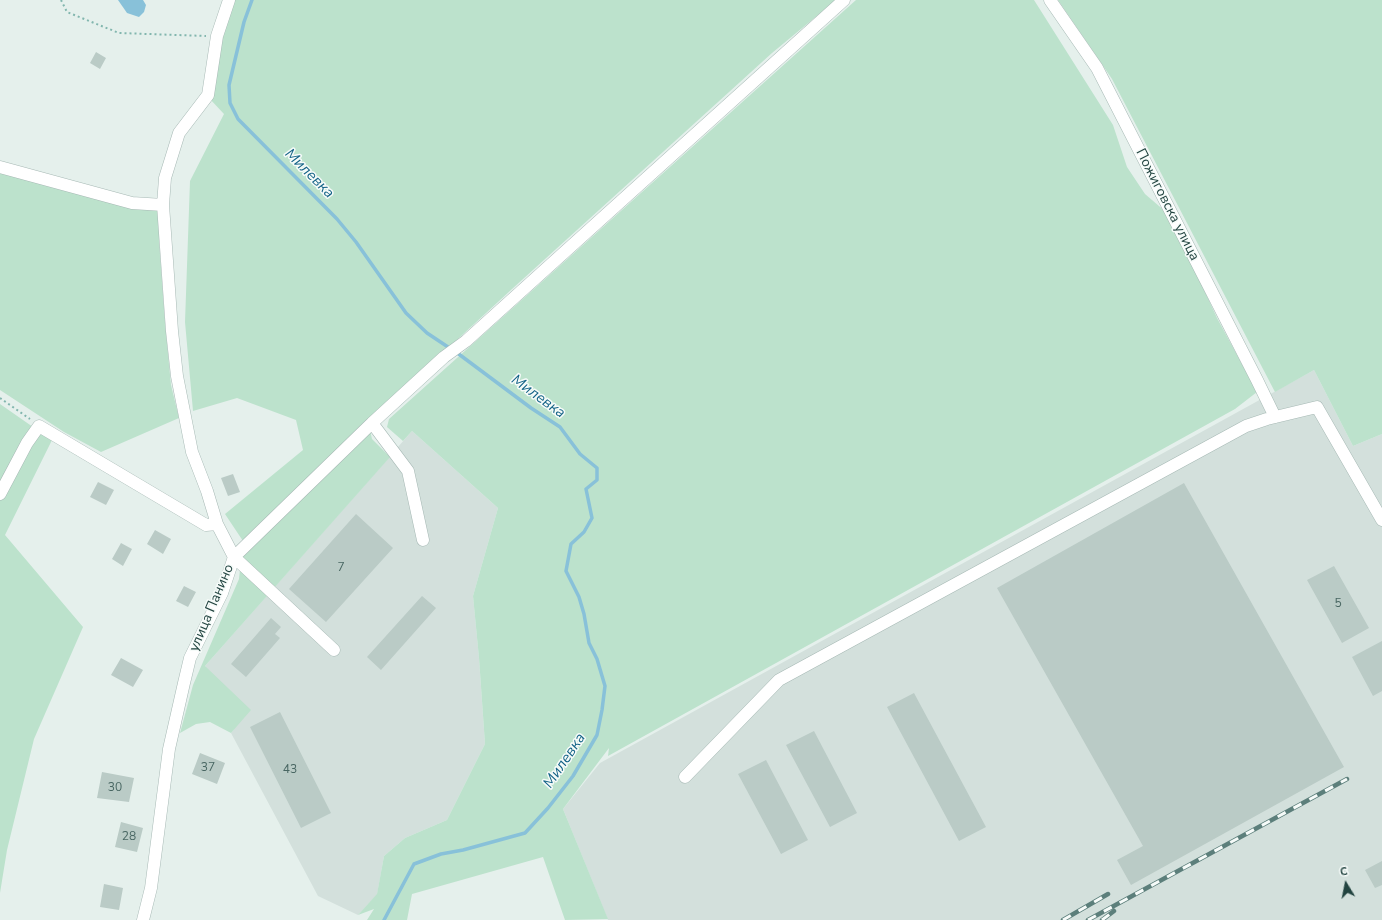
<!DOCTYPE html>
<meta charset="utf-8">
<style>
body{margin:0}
#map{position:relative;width:1382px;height:920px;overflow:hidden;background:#e5f0ec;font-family:"Nunito Sans",sans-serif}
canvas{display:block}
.north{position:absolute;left:1326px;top:864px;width:40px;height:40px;-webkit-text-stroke:3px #f6fbf9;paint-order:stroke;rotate:350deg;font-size:11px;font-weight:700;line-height:16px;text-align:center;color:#224440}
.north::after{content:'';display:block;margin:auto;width:14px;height:18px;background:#224440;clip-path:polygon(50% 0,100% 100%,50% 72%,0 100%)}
</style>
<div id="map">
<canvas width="1382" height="920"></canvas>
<div class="north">С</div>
</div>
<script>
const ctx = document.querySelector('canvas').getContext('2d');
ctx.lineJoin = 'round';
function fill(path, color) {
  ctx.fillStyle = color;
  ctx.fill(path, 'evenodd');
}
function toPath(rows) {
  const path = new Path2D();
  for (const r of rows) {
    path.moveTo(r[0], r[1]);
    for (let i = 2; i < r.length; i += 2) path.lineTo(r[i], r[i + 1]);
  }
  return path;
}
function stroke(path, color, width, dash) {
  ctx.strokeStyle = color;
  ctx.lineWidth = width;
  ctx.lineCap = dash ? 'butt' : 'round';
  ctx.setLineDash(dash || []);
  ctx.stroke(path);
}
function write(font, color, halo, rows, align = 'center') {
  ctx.font = font + ' "Nunito Sans",sans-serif';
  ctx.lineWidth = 3;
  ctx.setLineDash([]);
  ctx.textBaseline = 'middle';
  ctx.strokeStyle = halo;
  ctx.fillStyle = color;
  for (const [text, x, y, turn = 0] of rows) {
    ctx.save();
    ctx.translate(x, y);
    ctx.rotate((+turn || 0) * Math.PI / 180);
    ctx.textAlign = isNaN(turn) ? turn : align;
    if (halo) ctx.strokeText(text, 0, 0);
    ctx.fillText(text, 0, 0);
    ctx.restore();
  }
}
const built = toPath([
 [1314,370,1353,446,1382,434,1382,920,608,920,563,809,600,763],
 [412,431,498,508,473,596,479,658,485,744,447,820,405,838,384,856,377,895,358,915,318,896,231,733,234,729,205,666]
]);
const green = toPath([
 [230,0,836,0,772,53,512,289,368,422,372,439,390,457,205,666,251,710,231,733,210,722,196,724,180,733,193,685,239,579,243,541,225,514,303,450,296,420,237,398,193,411,185,322,190,181,224,114,209,98],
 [856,0,1034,0,1113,125,1127,167,1145,194,1166,212,1183,244,1217,318,1257,392,1235,409,608,756,609,748,563,809,608,919,565,920,543,857,412,894,407,920,367,920,374,909,358,915,377,894,384,856,405,838,447,820,485,744,479,658,473,596,498,508,412,431,403,441,387,427,389,419],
 [1058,0,1382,0,1382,434,1353,446,1314,370,1275,392,1112,79],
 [0,173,109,201,159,208,159,240,165,322,171,385,179,418,101,452,64,432,0,390],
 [0,404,33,427,0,486],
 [42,432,53,438,5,535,83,627,34,739,7,850,0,893,0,500,30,444]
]);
const water = toPath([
 [118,0,143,0,146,5,144,12,139,17,127,13]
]);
const stream = toPath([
 [252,0,244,22,229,85,230,103,238,119,337,219,356,242,406,313,427,333,451,349],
 [384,920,414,864,441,854,463,850,525,833,548,808,573,776,597,735,602,710,605,686,597,659,589,643,584,614,579,597,566,571,571,544,584,532,592,518,586,489,597,480,597,468,580,454,560,427,531,408,456,352]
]);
const building = toPath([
 [96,52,106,58,100,69,90,63],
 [233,474,240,492,228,496,221,478],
 [98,482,114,490,106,505,90,497],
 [1184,483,1344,767,1131,885,1117,860,1143,846,997,588],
 [356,514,393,548,326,622,289,589],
 [155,530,171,539,163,554,147,544],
 [121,543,132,549,123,566,112,559],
 [1334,566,1369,628,1342,643,1307,580],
 [184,586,196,592,188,607,176,601],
 [422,596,436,608,381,670,367,657],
 [271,618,281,627,275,634,280,638,246,677,231,664],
 [1382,641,1382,691,1373,696,1352,657],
 [121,658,143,670,133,687,111,675],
 [914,693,986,827,959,841,887,707],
 [280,712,331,813,301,828,250,727],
 [814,731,857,813,830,827,786,745],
 [200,753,225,763,217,784,192,774],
 [766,760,808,840,781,854,738,774],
 [102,772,134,778,129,802,97,798],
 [121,822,143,828,137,852,115,847],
 [1382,861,1382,885,1375,888,1365,870],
 [104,884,123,888,119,910,100,907]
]);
const path = toPath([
 [61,0,67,12,119,33,206,36],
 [0,398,30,419]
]);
const minor = toPath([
 [229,0,217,36,208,95,179,133,165,178,163,205,172,331,177,376,192,452,207,491,217,524,234,557,334,650],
 [1050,0,1097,68,1257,380,1275,417],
 [0,167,132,203,163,205],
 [372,423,408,471,423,540],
 [0,494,27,443,39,426,206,525,217,524],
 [685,777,779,680,1246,426,1267,419,1317,407,1382,520],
 [143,920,151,888,169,749,184,683,190,658,222,593,234,557,372,423,444,357,466,341,844,0]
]);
const rail = toPath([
 [1063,920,1108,894],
 [1088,920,1347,779],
 [1102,920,1114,911]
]);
const numberNames = [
 ["7",341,568],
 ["5",1338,604],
 ["37",208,768],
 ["43",290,770],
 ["30",115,788],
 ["28",129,837]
];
const streetNames = [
 ["Пожиговска улица",1167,205,63],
 ["улица Панино",212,608,-67]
];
const waterNames = [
 ["Милевка",309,174,45],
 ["Милевка",538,397,36],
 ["Милевка",565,761,-56]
];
fill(built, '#d3e0dc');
fill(green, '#bce2cc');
fill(water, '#88c1d9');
stroke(stream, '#88c1d9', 3.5);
fill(building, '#bacbc6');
stroke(minor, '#a7b9b5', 13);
stroke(path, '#82b6ae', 2, [2, 3]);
stroke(minor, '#fff', 12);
stroke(rail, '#5c7f7b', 4.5);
stroke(rail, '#f6fbf9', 3, [9]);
write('12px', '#486662', null, numberNames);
write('14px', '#224440', '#f6fbf9', streetNames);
write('italic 15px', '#146387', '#f6fbf9', waterNames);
</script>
